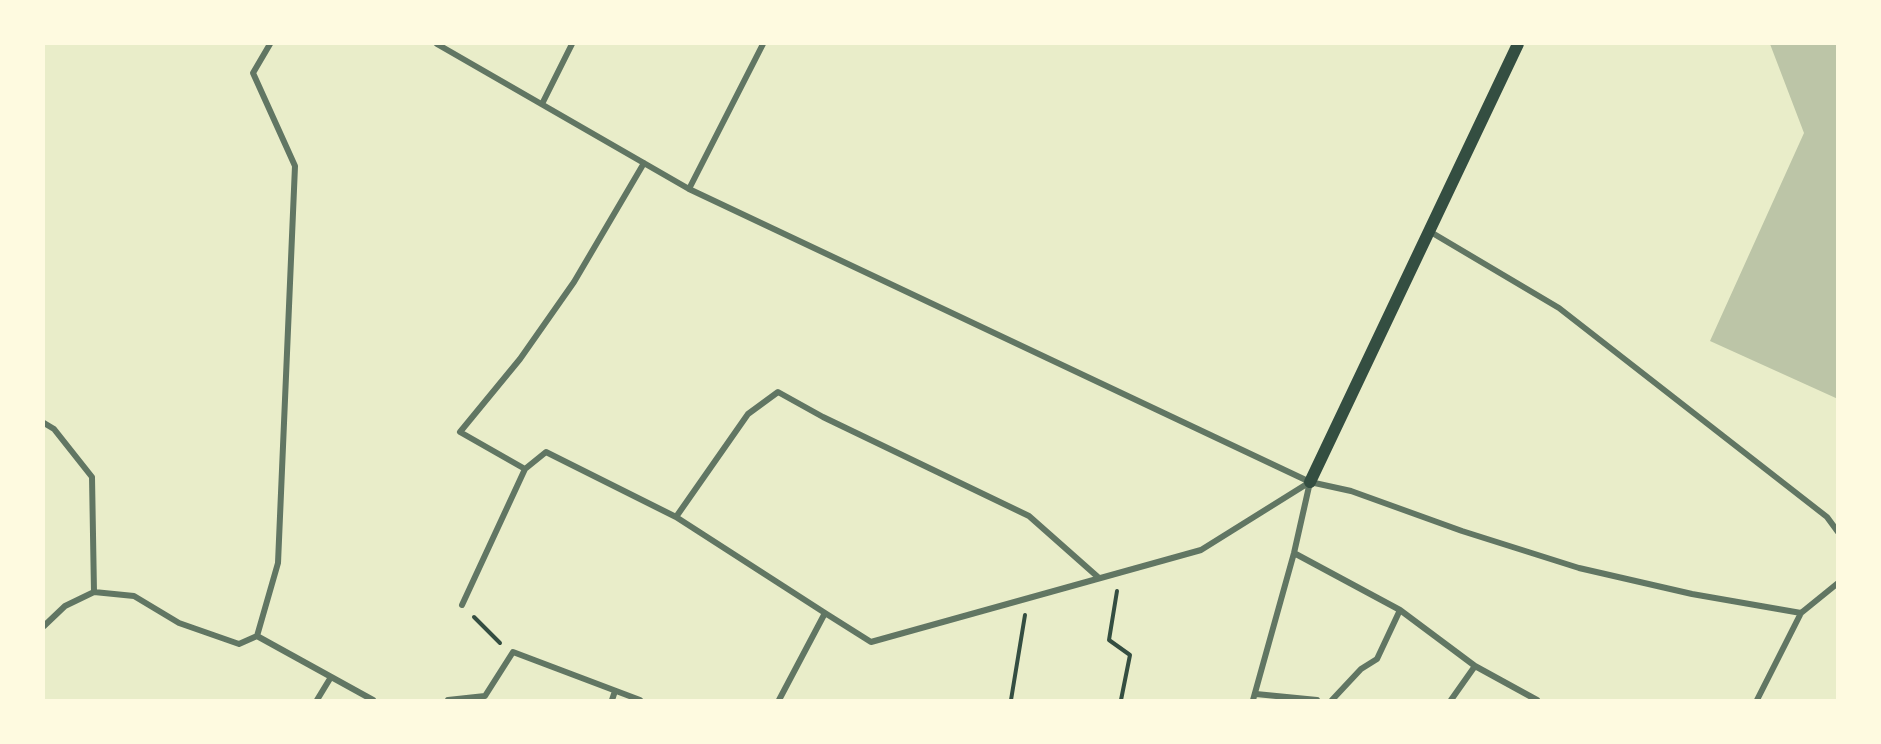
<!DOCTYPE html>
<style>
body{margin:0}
#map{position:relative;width:1881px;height:744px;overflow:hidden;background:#e9edc9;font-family:"DM Sans",sans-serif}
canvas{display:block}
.frame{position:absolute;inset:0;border:45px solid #fefae0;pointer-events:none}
</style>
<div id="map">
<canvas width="1881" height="744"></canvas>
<div class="frame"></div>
</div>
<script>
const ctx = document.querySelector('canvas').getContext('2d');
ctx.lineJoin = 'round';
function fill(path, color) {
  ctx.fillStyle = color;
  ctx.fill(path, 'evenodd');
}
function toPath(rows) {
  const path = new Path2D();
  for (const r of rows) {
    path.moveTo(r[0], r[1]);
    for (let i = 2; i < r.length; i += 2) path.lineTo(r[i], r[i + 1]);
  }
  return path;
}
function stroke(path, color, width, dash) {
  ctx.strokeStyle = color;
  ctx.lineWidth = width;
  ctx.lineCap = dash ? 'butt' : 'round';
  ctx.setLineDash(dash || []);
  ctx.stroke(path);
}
const building = toPath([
 [1770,44,1838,44,1838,399,1710,341,1804,133]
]);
const path = toPath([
 [1117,591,1109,640,1130,655,1121,700],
 [474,617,500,643],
 [1011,700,1025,615]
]);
const minor = toPath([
 [437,44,689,189,1310,482,1351,491,1462,531,1579,568,1692,594,1801,613],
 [542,104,572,44],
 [644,163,574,282,520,359,460,432,525,469,546,452,676,517,825,613],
 [689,189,763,44],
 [1429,231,1559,308,1827,517,1838,532],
 [44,423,54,429,92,477,94,592],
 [676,517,748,414,778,392,823,417,1029,516,1099,578],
 [1294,553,1400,610,1475,666,1537,700],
 [462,605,525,469],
 [44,626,65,606,94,592,134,596,179,623,239,644,257,636],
 [257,636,278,563,295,166,253,73,270,44],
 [257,636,373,700],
 [1256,694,1317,700],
 [317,700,331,677],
 [448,700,485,696,513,652,640,700],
 [612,700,615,691],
 [779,700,825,613,871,642,1201,550,1310,482],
 [1253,700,1294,553,1310,482],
 [1332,700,1361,669,1377,659,1400,610],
 [1451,700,1475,666],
 [1757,700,1801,613,1838,583]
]);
const secondary = toPath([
 [1310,482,1518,44]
]);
fill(building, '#bcc5a7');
stroke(path, '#344e41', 4);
stroke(minor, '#617663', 6);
stroke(secondary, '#344e41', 12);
</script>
